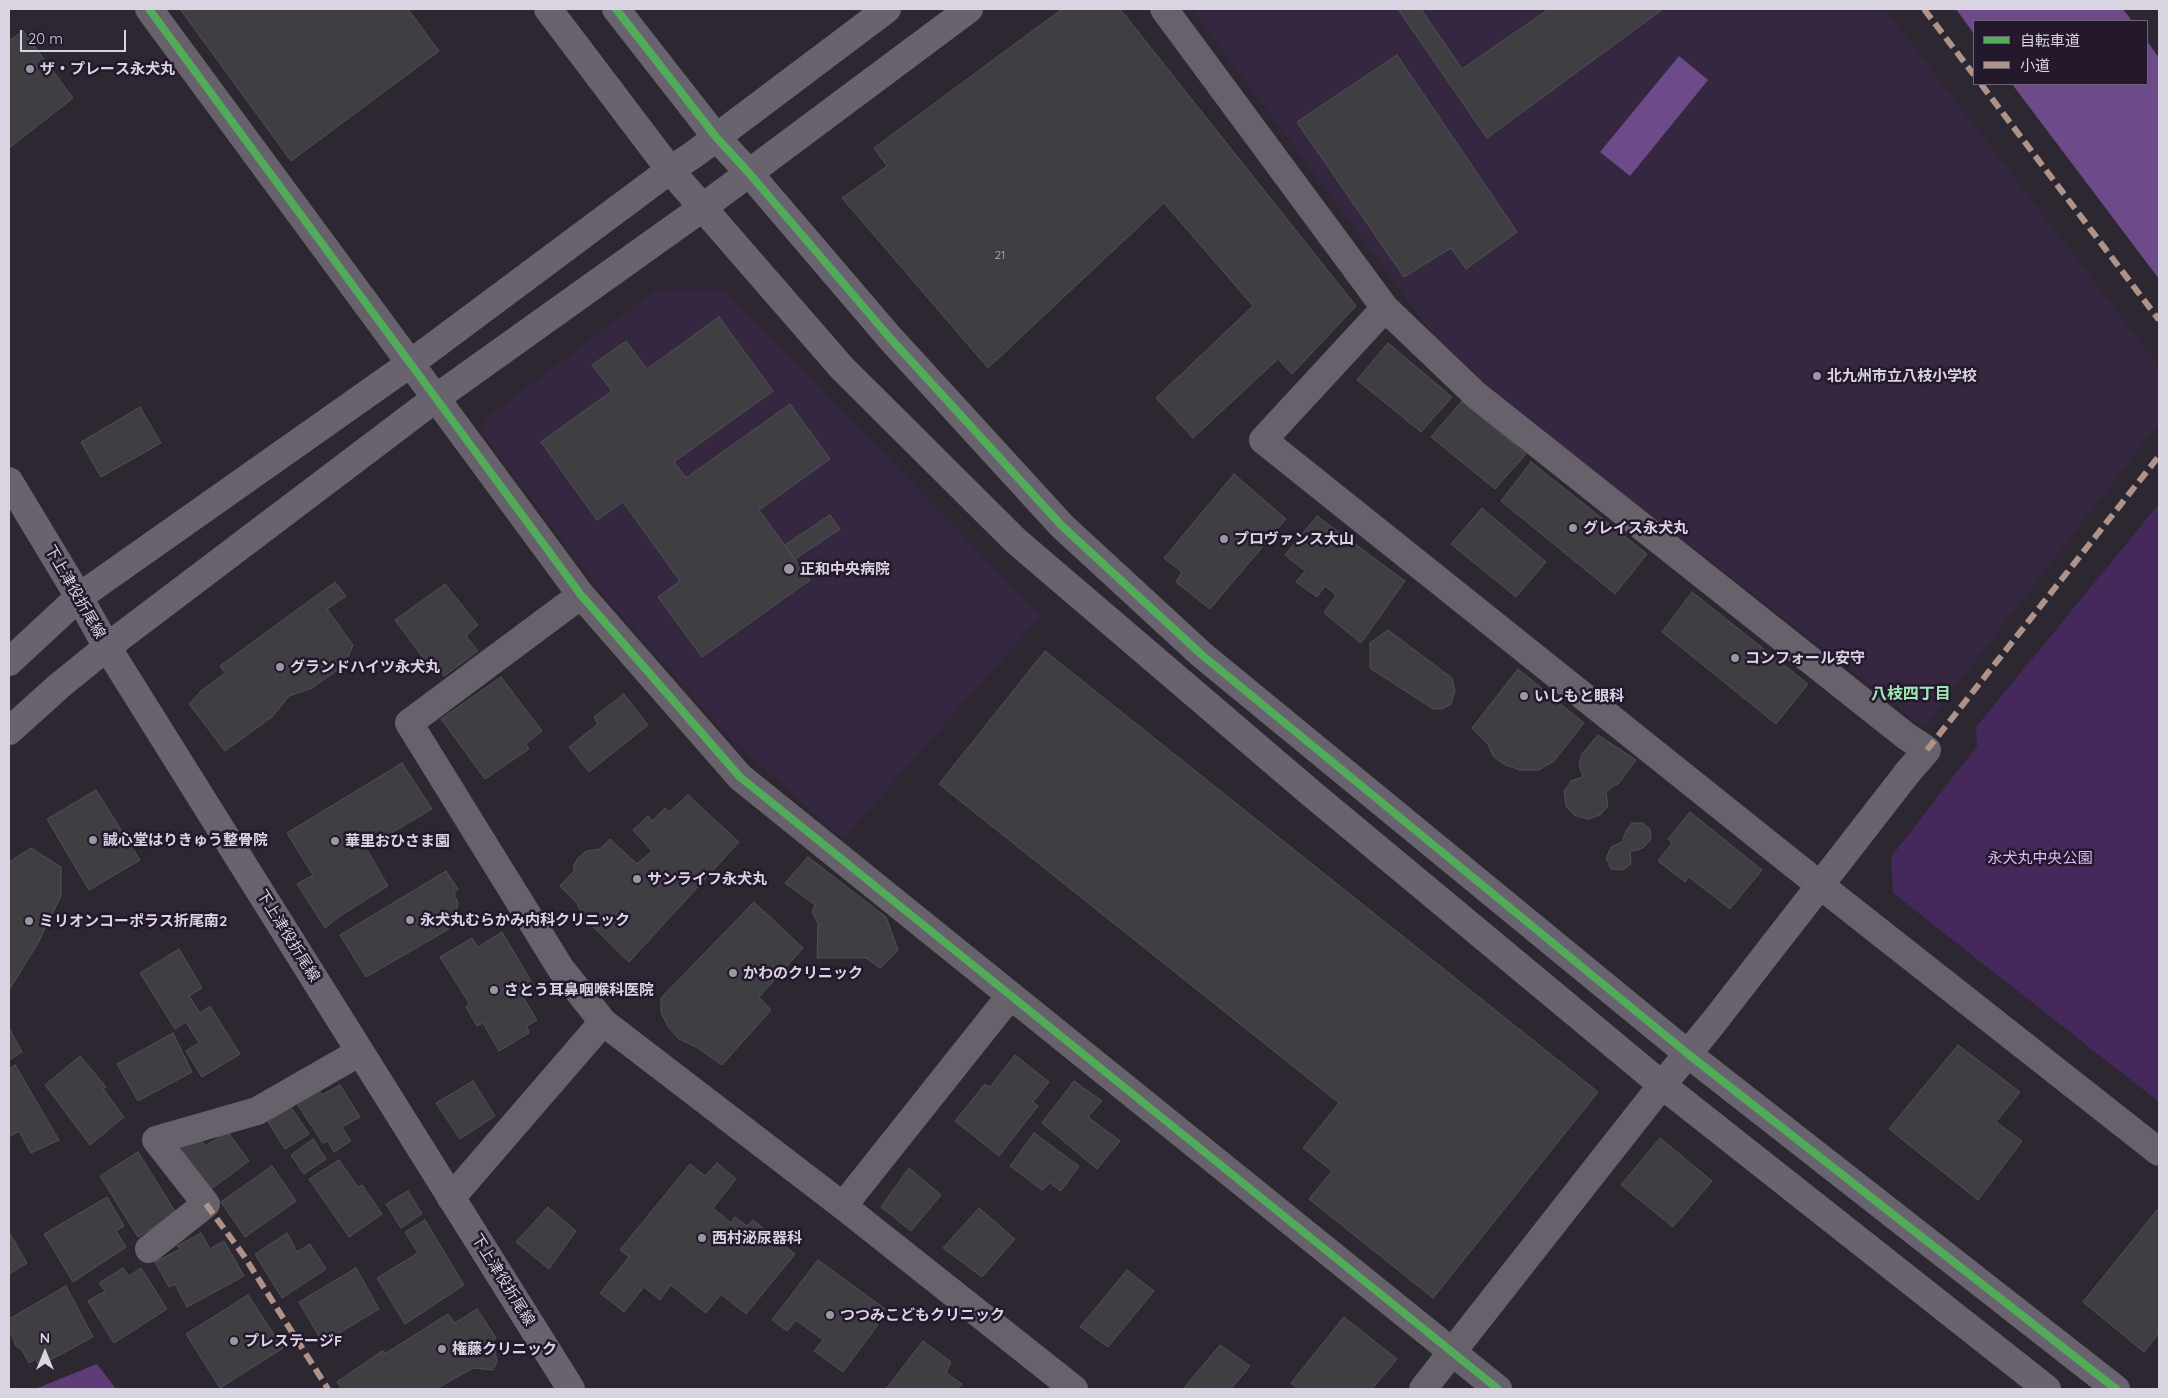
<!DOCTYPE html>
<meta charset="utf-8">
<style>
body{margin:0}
#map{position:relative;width:2168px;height:1398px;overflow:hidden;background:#2d2732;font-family:Quicksand,"Noto Sans JP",sans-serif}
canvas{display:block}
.frame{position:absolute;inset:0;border:10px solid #dad3e1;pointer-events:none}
.legend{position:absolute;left:1973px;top:20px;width:175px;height:65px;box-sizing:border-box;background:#24182d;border:1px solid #6d6375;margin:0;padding:6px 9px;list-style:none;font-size:15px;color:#dad3e1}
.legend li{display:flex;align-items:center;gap:10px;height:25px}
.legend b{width:25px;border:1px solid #6d6375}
.north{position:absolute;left:20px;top:1328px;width:50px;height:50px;-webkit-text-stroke:4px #24182d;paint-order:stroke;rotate:0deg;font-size:14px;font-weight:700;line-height:20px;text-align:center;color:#dad3e1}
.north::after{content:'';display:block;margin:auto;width:18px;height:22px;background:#dad3e1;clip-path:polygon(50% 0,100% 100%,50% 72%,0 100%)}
.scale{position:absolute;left:20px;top:30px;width:106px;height:22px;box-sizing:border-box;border:2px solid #dad3e1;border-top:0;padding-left:6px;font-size:15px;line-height:18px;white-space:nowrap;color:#dad3e1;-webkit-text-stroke:4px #24182d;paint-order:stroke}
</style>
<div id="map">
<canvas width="2168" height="1398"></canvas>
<div class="frame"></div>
<ul class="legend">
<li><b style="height:6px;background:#51ab58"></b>自転車道</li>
<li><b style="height:6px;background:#af9288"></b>小道</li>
</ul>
<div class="north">N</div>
<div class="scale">20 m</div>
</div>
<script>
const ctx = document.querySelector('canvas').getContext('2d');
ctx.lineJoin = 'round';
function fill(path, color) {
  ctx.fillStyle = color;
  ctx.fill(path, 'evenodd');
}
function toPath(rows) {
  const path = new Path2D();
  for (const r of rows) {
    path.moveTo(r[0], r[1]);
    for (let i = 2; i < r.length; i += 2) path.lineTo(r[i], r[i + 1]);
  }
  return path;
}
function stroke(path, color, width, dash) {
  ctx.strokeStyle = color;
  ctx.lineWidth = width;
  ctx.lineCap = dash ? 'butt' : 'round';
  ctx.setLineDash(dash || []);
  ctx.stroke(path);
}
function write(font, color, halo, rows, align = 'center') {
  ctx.font = font + ' Quicksand,"Noto Sans JP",sans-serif';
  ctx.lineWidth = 5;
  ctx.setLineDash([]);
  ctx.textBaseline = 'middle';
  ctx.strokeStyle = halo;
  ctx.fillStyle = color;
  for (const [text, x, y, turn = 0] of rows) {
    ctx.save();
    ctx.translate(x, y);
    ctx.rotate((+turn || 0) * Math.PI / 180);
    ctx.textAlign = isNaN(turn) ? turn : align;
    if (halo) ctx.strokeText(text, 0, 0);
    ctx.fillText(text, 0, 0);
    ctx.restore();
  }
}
const built = toPath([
 [1195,9,1885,9,2159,366,2159,423,1924,727,1485,386,1433,334,1194,12],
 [724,289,1041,616,843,839,731,739,606,598,481,432,487,418,654,291]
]);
const green = toPath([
 [2159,504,2159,1102,1893,893,1891,857,1977,746,1976,727]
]);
const forest = toPath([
 [97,1364,116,1389,35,1389]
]);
const water = toPath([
 [1956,9,2123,9,2132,21,1974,21,1974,34],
 [2147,41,2159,58,2159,279,2012,84,2147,84],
 [1679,56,1708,80,1630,176,1600,152]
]);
const building = toPath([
 [180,9,408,9,439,51,291,161,180,9],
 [1062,9,1120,9,1356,306,1292,374,1278,359,1193,438,1156,398,1253,306,1164,203,988,368,842,198,887,166,874,148,1062,9],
 [1398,9,1421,9,1462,69,1549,9,1663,9,1487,138,1398,9],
 [23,31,73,98,9,148,9,41,23,31],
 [1397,55,1517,232,1466,269,1451,248,1404,277,1297,122,1397,55],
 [719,317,773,391,674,462,686,478,790,404,830,459,759,510,810,580,702,657,658,597,680,581,623,502,597,520,541,442,612,391,592,365,626,341,647,369,719,317],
 [1388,343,1452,397,1421,432,1357,380,1388,343],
 [1462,401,1526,454,1495,489,1431,437,1462,401],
 [140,407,161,443,101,477,81,442,140,407],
 [1531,462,1647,554,1615,594,1501,501,1531,462],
 [1234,474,1286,519,1210,609,1176,582,1182,572,1164,558,1234,474],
 [1482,508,1546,562,1516,597,1451,544,1482,508],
 [830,515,840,529,795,559,785,545,830,515],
 [1317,516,1405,581,1361,643,1324,613,1336,595,1325,586,1317,597,1296,582,1305,571,1285,555,1317,516],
 [335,582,346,596,327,609,353,645,348,657,339,669,312,688,289,696,272,717,225,751,189,704,201,691,225,673,220,666,335,582],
 [445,584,478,625,466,636,478,651,444,676,433,660,427,663,395,620,445,584],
 [1692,592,1808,684,1776,724,1662,632,1692,592],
 [1388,630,1452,678,1455,691,1451,704,1442,709,1433,709,1370,668,1370,643,1388,630],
 [1045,651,1598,1092,1433,1298,1309,1199,1332,1171,1303,1148,1339,1103,939,784,1045,651],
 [1518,669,1584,723,1554,761,1539,770,1520,770,1505,765,1493,756,1488,744,1472,728,1518,669],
 [501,677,542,731,526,744,529,749,485,779,441,719,501,677],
 [624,694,648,725,589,772,569,747,598,724,594,717,624,694],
 [1598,735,1636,760,1619,783,1612,787,1606,793,1608,806,1600,815,1588,819,1574,815,1566,806,1564,791,1571,781,1583,777,1579,765,1582,754,1598,735],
 [402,763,432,809,366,848,388,886,340,916,325,928,297,884,313,875,287,833,402,763],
 [96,790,140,860,89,890,47,819,96,790],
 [688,795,739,842,629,962,586,920,576,902,560,886,574,871,574,865,578,858,586,851,600,849,610,839,637,864,652,851,633,830,648,816,652,821,665,808,669,812,688,795],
 [1690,812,1762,870,1730,909,1689,877,1685,882,1658,861,1672,843,1668,839,1690,812],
 [1632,823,1643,823,1650,829,1651,839,1643,848,1630,852,1631,864,1623,870,1611,869,1606,858,1611,847,1622,842,1626,831,1632,823],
 [31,848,61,867,61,896,37,945,9,990,9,862,31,848],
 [808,857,886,917,898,950,880,968,866,958,817,958,818,923,812,912,815,905,785,883,808,857],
 [446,871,458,889,454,893,458,903,454,926,366,977,340,935,446,871],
 [754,902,803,948,759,997,771,1010,722,1065,698,1048,679,1039,669,1028,661,1013,661,998,754,902],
 [502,932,534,986,521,994,537,1020,527,1026,529,1033,499,1051,483,1023,477,1026,466,1007,469,1003,440,957,472,938,478,947,502,932],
 [179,949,202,988,189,996,200,1013,210,1006,240,1054,202,1077,186,1051,199,1043,186,1022,175,1029,140,973,179,949],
 [9,1028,22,1052,9,1060,9,1028],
 [173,1033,192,1072,138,1101,117,1064,173,1033],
 [1958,1045,2020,1092,1996,1122,2022,1141,1978,1200,1889,1129,1958,1045],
 [1015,1055,1049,1082,1033,1102,1038,1106,999,1156,955,1121,985,1084,990,1087,1015,1055],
 [80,1056,106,1087,103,1089,124,1117,90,1145,45,1085,80,1056],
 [15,1065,59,1140,31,1153,19,1131,9,1137,9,1069,15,1065],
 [473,1081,495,1116,460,1139,436,1103,473,1081],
 [1074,1081,1102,1101,1088,1117,1120,1141,1097,1169,1042,1123,1074,1081],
 [340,1085,360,1117,342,1127,351,1141,334,1152,328,1141,323,1143,295,1101,317,1087,322,1095,340,1085],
 [291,1107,309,1134,285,1149,268,1122,291,1107],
 [228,1132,249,1161,207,1192,176,1152,198,1136,205,1146,228,1132],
 [1034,1133,1079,1166,1061,1191,1050,1183,1042,1190,1010,1166,1034,1133],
 [1660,1138,1712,1181,1673,1227,1621,1185,1660,1138],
 [313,1139,326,1159,304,1174,291,1155,313,1139],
 [138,1152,176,1213,138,1237,100,1176,138,1152],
 [339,1160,358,1187,362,1185,382,1214,349,1237,309,1179,339,1160],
 [717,1163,736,1179,713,1208,731,1223,735,1217,747,1226,753,1220,795,1254,746,1314,721,1294,706,1313,671,1285,660,1300,644,1287,624,1312,600,1293,629,1257,620,1250,690,1164,705,1176,717,1163],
 [272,1166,296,1201,245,1237,221,1202,272,1166],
 [909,1168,941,1195,911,1231,881,1207,909,1168],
 [408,1191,422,1214,401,1228,386,1204,408,1191],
 [107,1197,124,1226,116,1231,126,1247,73,1282,44,1234,107,1197],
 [548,1207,576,1231,549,1269,516,1242,548,1207],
 [979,1208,1015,1239,982,1277,943,1248,979,1208],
 [2157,1210,2159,1212,2159,1333,2144,1352,2083,1302,2157,1210],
 [425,1220,464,1285,405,1324,377,1278,418,1253,405,1232,425,1220],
 [9,1232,27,1263,9,1274,9,1232],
 [201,1233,210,1249,224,1241,244,1276,187,1307,175,1284,169,1287,155,1262,180,1249,177,1246,201,1233],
 [287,1233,297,1252,310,1244,326,1269,282,1298,255,1254,287,1233],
 [818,1260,888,1311,843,1372,814,1351,823,1340,796,1320,787,1331,772,1320,818,1260],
 [123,1268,129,1276,141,1268,167,1309,114,1343,88,1301,105,1291,99,1283,123,1268],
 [356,1268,379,1309,323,1343,299,1302,356,1268],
 [1127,1270,1154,1291,1108,1347,1080,1327,1127,1270],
 [66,1286,93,1337,39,1366,36,1359,29,1363,22,1350,16,1346,9,1328,9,1319,66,1286],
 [248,1295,283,1348,220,1388,186,1334,248,1295],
 [477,1309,496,1338,486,1347,495,1350,497,1362,493,1370,473,1368,436,1389,342,1389,337,1382,382,1351,386,1353,448,1314,455,1323,477,1309],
 [1344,1317,1397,1359,1372,1389,1298,1389,1291,1383,1344,1317],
 [923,1341,951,1362,946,1373,962,1384,958,1389,886,1389,923,1341],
 [1220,1345,1250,1366,1231,1389,1183,1389,1220,1345]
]);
const street = toPath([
 [149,9,581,595,740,777,1498,1389],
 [1164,9,1385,308,1476,395,1906,736,1927,750,1908,772],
 [1385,308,1263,440,1797,867,2159,1152],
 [581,595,409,723,561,969,603,1022,843,1206,1074,1389],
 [451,1198,603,1022],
 [843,1206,1010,996],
 [149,1249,206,1204,156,1140,257,1111,360,1052],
 [1423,1389,1662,1085]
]);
const secondary = toPath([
 [548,9,670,170,842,368,1016,541,1312,794,1662,1085,2047,1389],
 [616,9,716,137,749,173,890,338,1062,526,1202,655,1688,1054,2116,1389],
 [9,481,79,597,107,647,571,1389],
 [9,662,79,597,411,363,670,170,693,155,887,9],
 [9,731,59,686,107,647,436,398,702,208,969,9],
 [1662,1085,1713,1023,1908,772]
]);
const quiet = toPath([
 [1924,9,1974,75],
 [1981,84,2159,320],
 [1927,750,2159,456],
 [206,1204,244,1256,328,1389]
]);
const cycleway = toPath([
 [149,9,581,595,740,777,1498,1389],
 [616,9,716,137,749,173,890,338,1062,526,1202,655,1688,1054,2116,1389]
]);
const markers = [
 [30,69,5,"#9d97a4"],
 [1817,376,5,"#9d97a4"],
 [1573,528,5,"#9d97a4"],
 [1224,539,5,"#9d97a4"],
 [789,569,6,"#9d97a4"],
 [1735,658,5,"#9d97a4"],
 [280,667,5,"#9d97a4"],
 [1524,696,5,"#9d97a4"],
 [93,840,5,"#9d97a4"],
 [335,841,5,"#9d97a4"],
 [637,879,5,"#9d97a4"],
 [410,920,5,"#9d97a4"],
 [29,921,5,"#9d97a4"],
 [733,973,5,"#9d97a4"],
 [494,990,5,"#9d97a4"],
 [702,1238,5,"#9d97a4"],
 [830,1315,5,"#9d97a4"],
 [234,1341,5,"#9d97a4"],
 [442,1349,5,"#9d97a4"]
];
const numberNames = [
 ["21",1000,255]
];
const poiNames = [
 ["ザ・プレース永犬丸",40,69],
 ["北九州市立八枝小学校",1827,376],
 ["グレイス永犬丸",1583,528],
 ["プロヴァンス大山",1234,539],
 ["正和中央病院",800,569],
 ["コンフォール安守",1745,658],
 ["グランドハイツ永犬丸",290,667],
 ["いしもと眼科",1534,696],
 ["誠心堂はりきゅう整骨院",103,840],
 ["華里おひさま園",345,841],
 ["サンライフ永犬丸",647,879],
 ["永犬丸むらかみ内科クリニック",420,920],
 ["ミリオンコーポラス折尾南2",39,921],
 ["かわのクリニック",743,973],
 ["さとう耳鼻咽喉科医院",504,990],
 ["西村泌尿器科",712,1238],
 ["つつみこどもクリニック",840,1315],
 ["プレステージF",244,1341],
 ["権藤クリニック",452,1349]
];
const streetNames = [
 ["下上津役折尾線",75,592,60],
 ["下上津役折尾線",288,936,58],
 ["下上津役折尾線",503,1280,58]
];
const parkNames = [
 ["永犬丸中央公園",2040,858]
];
const neighbourhoodNames = [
 ["八枝四丁目",1911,694]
];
fill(built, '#352740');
fill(green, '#45285c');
fill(forest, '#5d3c77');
fill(water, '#6d4a89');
fill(building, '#3f3f43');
stroke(building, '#4f5253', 1);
stroke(street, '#67616c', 28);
stroke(secondary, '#696370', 28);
stroke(quiet, '#af9288', 6, [12, 6]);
stroke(cycleway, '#51ab58', 8);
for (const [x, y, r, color] of markers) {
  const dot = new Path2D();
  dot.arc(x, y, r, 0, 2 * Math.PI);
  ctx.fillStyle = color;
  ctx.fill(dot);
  stroke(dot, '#24182d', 2);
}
write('12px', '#b3aeba', null, numberNames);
write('bold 15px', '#dad3e1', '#24182d', poiNames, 'left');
write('15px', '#dad3e1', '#24182d', streetNames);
write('15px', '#dabcf6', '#24182d', parkNames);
write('bold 16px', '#a0e7b4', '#24182d', neighbourhoodNames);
</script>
